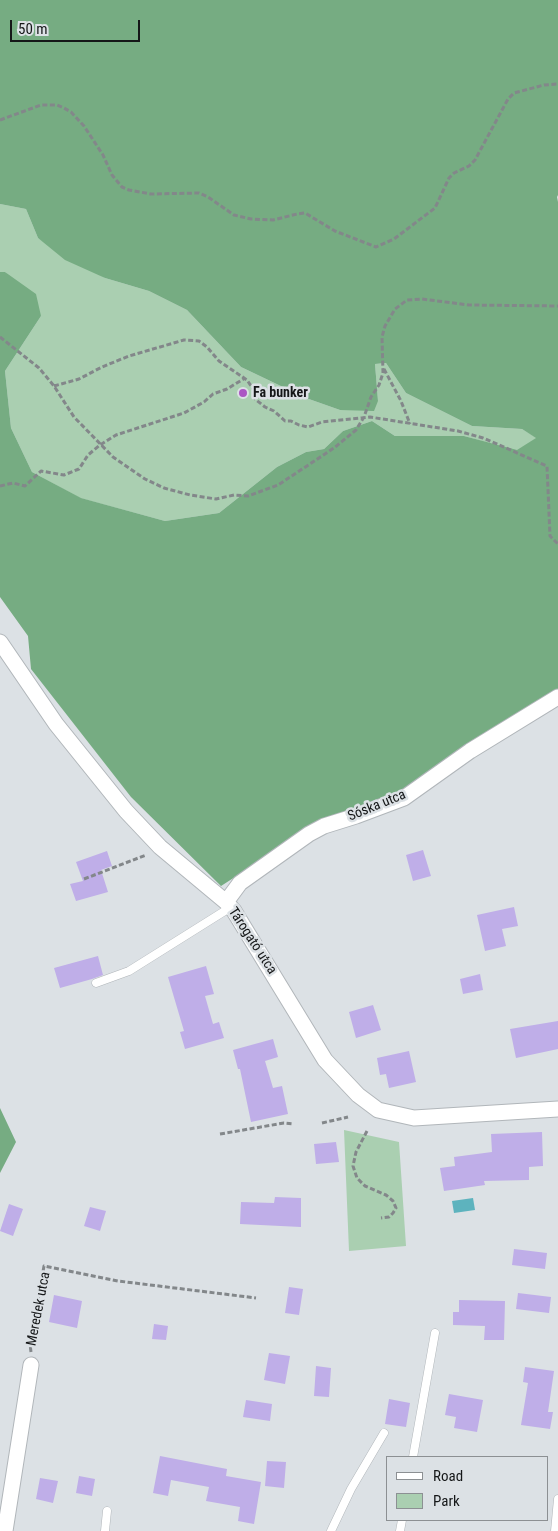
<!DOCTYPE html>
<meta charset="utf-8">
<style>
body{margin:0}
#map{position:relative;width:558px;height:1531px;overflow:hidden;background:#dce1e5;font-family:"Roboto Condensed",sans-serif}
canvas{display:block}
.legend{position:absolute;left:386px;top:1456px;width:162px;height:65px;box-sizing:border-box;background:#dce1e5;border:1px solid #8c9093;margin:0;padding:6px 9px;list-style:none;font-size:15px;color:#151718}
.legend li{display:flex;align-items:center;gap:10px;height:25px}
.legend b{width:25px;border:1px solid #8c9093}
.scale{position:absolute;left:10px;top:20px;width:130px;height:22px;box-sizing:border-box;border:2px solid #151718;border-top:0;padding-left:6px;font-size:15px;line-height:18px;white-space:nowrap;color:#151718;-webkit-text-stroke:4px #dce1e5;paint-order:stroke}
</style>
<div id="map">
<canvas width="558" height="1531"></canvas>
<ul class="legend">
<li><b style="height:6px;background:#fff"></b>Road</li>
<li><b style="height:14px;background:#aacfb1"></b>Park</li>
</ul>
<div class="scale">50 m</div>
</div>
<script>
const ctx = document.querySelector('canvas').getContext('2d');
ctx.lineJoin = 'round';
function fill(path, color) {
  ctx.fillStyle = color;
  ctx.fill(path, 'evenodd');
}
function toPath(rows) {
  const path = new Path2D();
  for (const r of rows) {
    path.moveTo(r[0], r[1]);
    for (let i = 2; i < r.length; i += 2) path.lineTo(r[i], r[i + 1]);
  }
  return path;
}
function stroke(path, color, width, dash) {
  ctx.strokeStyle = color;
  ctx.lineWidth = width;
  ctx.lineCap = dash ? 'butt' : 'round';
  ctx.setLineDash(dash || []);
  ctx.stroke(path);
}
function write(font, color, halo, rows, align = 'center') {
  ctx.font = font + ' "Roboto Condensed",sans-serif';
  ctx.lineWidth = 5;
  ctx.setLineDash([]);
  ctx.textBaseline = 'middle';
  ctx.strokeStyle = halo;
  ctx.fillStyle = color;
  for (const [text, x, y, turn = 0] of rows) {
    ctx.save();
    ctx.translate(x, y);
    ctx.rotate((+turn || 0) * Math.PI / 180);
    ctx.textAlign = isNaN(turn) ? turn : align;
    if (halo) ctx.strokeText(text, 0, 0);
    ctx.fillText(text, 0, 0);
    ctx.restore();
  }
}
const green = toPath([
 [0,204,26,209,38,238,105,278,149,291,187,310,241,367,306,398,340,410,378,401,375,364,386,363,406,393,472,426,522,429,537,438,517,451,464,436,395,436,372,421,343,431,324,449,306,452,277,467,219,513,165,521,80,498,32,472,11,428,5,371,41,316,5,272,0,272],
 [344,1130,399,1142,406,1246,349,1251]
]);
const forest = toPath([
 [0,0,558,0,558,195,557,197,558,202,558,692,386,801,322,821,221,886,131,797,31,669,28,636,0,597,0,272,5,272,36,294,41,316,5,371,11,428,32,472,81,498,165,521,219,513,277,467,306,452,324,449,343,431,372,421,395,436,464,436,517,450,536,438,522,429,472,426,406,393,386,363,375,364,378,401,374,411,340,410,306,398,241,367,187,310,149,291,105,278,65,260,38,238,26,209,0,204],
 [0,1108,16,1142,0,1173]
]);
const water = toPath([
 [473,1198,475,1210,454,1213,452,1201]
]);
const building = toPath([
 [423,850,431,876,413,881,406,855],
 [107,851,112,866,101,870,108,892,76,901,70,884,83,881,76,862],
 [514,907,518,926,502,929,506,946,485,951,477,915],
 [98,956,103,975,92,979,60,988,54,968],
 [206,966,214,994,205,996,213,1024,219,1022,224,1038,185,1049,180,1032,184,1031,168,977],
 [480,974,483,990,463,994,460,979],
 [373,1005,381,1030,356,1038,349,1012],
 [558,1021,558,1049,516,1058,510,1029],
 [273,1039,278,1057,265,1061,273,1088,282,1086,288,1114,251,1122,240,1069,238,1069,233,1050],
 [409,1051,416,1082,389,1088,386,1074,380,1075,377,1058],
 [542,1132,543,1166,529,1167,529,1180,484,1181,485,1185,444,1191,440,1168,455,1166,454,1157,492,1152,491,1134],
 [336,1142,339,1162,316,1164,314,1144],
 [275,1197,301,1198,301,1227,240,1224,241,1202,274,1203],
 [9,1204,23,1209,13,1236,0,1231],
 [90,1207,106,1211,100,1231,84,1226],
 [514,1249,547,1253,545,1269,512,1265],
 [289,1287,303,1289,299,1315,285,1313],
 [518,1293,551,1297,549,1313,516,1309],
 [54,1295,82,1301,77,1328,49,1322],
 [459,1300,505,1301,504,1340,484,1340,485,1326,453,1325,453,1312,459,1312],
 [154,1324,168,1326,166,1340,152,1339],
 [269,1353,290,1356,285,1384,264,1380],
 [316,1366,331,1368,329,1397,314,1396],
 [525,1367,554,1371,548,1412,553,1412,550,1429,521,1425,528,1383,523,1382],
 [449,1394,483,1400,477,1432,454,1428,456,1417,445,1415],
 [389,1399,410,1403,406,1427,385,1424],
 [246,1400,272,1404,270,1421,243,1417],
 [160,1456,227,1469,226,1476,261,1482,254,1524,238,1521,240,1507,206,1501,209,1487,171,1480,168,1496,153,1493],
 [267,1461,286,1462,284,1488,265,1486],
 [79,1476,95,1479,92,1496,76,1493],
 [40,1478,58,1481,53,1503,36,1499]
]);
const path = toPath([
 [0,120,41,105,57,105,64,108,71,112,84,126,103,155,112,175,122,187,129,190,151,194,199,193,208,197,234,215,251,219,273,220,297,214,305,213,335,231,376,247,394,239,435,208,449,178,454,173,469,166,475,160,508,99,514,93,544,85,558,84],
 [0,337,39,368,54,386,74,417,113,457,145,479,164,488,190,495,216,499,234,495,248,496,278,485,334,448,356,430,364,417,371,397,379,385,383,373,382,337,385,326,395,309,407,300,422,299,469,305,558,306],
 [384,369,401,401,410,424],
 [54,386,79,379,102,367,129,356,184,340,199,341,207,347,219,361,247,380,255,392,255,399,265,407,274,411,285,421,291,421,299,425,308,427,322,422,370,417,458,431,483,438,547,466,550,536,558,544],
 [0,486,13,483,25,486,41,471,64,475,79,469,88,455,100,445,116,435,184,413,204,402,213,394,227,389,245,378],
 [84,879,146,855],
 [322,1123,348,1117],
 [367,1131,356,1152,353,1166,357,1178,365,1186,386,1195,393,1201,396,1208,393,1213,389,1217,381,1218],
 [220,1134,284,1123,294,1124],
 [31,1352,30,1344,44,1266,118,1281,256,1298]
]);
const service = toPath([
 [96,983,129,971,231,907],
 [413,1457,435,1333],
 [105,1531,107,1511],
 [331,1531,351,1489,384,1433],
 [400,1531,402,1520],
 [555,1531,558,1499]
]);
const minor = toPath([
 [0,642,56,724,126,811,160,847,226,902,234,911,325,1060,358,1095,378,1110,414,1118,558,1109],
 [226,902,240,883,309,834,324,826,356,816,404,798,470,751,558,697],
 [5,1531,31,1365]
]);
const markers = [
 [243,393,5,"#ab56c4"]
];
const poiNames = [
 ["Fa bunker",253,393]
];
const streetNames = [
 ["Sóska utca",377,806,-22],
 ["Tárogató utca",252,941,57],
 ["Meredek utca",39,1309,-79]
];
fill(green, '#aacfb1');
fill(forest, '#76ac82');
fill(water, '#5db3be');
fill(building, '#bfaee8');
stroke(service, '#b1b6ba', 9);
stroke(minor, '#b1b6ba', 17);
stroke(path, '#83878a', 3, [5, 2.5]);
stroke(service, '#fff', 8);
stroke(minor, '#fff', 15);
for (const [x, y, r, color] of markers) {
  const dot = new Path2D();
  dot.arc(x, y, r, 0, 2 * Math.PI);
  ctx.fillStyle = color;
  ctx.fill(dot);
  stroke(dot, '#dce1e5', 2);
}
write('bold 14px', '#151718', '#dce1e5', poiNames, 'left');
write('14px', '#151718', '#dce1e5', streetNames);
</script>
